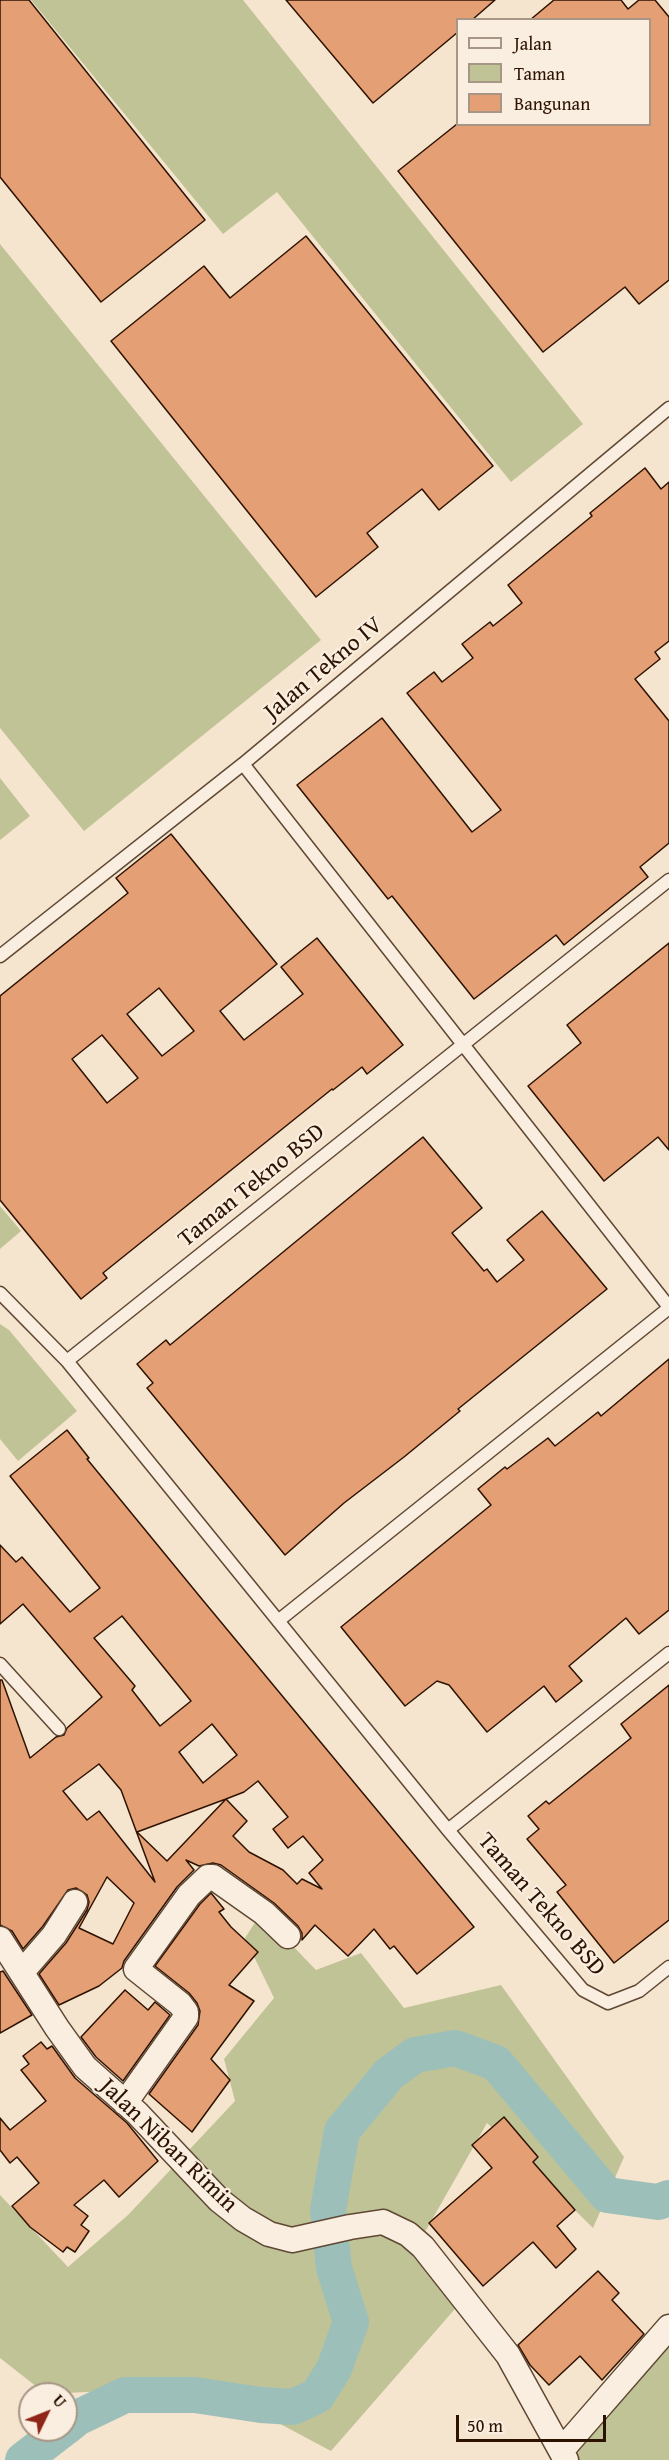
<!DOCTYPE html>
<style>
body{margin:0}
#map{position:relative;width:669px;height:2460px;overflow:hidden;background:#f6e5ce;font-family:"Gentium Book Plus",serif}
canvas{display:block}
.legend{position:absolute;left:456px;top:18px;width:195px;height:108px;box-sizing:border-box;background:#f9eedf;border:2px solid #a79686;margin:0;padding:8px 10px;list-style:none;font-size:18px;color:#2d1200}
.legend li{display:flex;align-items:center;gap:12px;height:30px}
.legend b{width:30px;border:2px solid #a79686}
.north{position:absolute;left:18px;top:2382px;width:60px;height:60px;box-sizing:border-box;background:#f9eedf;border:2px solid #a79686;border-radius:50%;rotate:47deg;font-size:16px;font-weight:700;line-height:24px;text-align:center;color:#2d1200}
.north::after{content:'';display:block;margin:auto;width:21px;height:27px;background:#8f2418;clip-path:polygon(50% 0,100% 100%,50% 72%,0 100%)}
.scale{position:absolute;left:456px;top:2415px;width:150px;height:27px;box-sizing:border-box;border:3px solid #2d1200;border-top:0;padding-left:8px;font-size:18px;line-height:21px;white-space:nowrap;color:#2d1200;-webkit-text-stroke:4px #f9eedf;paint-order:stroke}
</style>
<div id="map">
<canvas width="669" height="2460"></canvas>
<ul class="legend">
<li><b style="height:8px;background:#f9eedf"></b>Jalan</li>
<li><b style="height:16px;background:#c0c396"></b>Taman</li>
<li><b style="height:16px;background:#e59f75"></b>Bangunan</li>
</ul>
<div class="north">U</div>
<div class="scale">50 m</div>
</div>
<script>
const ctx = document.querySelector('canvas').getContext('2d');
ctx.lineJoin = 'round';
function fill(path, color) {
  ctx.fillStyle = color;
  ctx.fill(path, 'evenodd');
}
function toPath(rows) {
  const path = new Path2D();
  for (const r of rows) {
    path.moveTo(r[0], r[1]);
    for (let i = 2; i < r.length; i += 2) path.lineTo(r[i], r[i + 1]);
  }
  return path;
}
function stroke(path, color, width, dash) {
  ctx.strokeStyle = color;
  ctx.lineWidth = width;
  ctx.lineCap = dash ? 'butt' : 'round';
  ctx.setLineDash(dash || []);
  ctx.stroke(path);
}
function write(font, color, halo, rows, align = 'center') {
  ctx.font = font + ' "Gentium Book Plus",serif';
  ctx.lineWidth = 4.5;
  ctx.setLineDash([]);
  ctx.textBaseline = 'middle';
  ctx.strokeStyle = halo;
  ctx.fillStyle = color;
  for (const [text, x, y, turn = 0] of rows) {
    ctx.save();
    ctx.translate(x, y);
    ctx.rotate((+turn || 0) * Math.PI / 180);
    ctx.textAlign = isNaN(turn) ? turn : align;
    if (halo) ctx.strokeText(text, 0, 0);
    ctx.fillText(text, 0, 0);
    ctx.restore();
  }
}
const green = toPath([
 [31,0,243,0,583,424,511,482,277,192,223,234],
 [0,244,321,640,84,831,0,728],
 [0,778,30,816,0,840],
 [0,1206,21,1231,0,1249],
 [0,1324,9,1330,77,1411,18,1461,0,1439],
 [261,1913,316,1970,361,1953,404,2008,501,1985,624,2157,593,2228,487,2123,421,2239,461,2302,331,2451,209,2386,46,2394,0,2358,0,2195,68,2267,128,2215,235,2101,224,2059,274,1998,245,1938],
 [669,2339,669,2460,568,2460]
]);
const river = toPath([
 [66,2427,77,2418,125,2395,195,2395,261,2405,293,2407,317,2396,334,2369,351,2322,334,2268,328,2210,342,2131,389,2074,415,2055,455,2048,496,2063,607,2195,658,2202,669,2198],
 [23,2460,62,2430]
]);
const building = toPath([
 [0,0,29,0,205,220,101,302,0,177,0,0],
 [286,0,495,0,472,20,458,20,458,32,373,103,286,0],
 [554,0,621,0,628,9,639,0,655,0,669,17,669,280,639,304,625,287,543,352,398,171,457,124,650,124,650,20,530,20,554,0],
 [306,236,493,466,439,510,422,489,367,533,378,547,316,597,111,341,204,266,230,298,306,236],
 [645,468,661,489,669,482,669,641,655,652,660,659,635,679,669,721,669,843,640,867,648,877,564,945,556,935,474,999,392,896,388,899,297,785,382,718,472,832,501,810,407,693,434,672,442,682,473,658,462,644,490,622,493,626,522,603,508,585,592,516,590,513,645,468],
 [171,834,277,964,220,1011,244,1040,303,994,281,967,317,938,403,1045,367,1074,362,1067,333,1090,332,1089,103,1273,107,1278,81,1299,0,1200,0,996,128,893,116,878,171,834],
 [159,988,194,1031,162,1056,127,1014,159,988],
 [102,1035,138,1078,107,1103,72,1059,102,1035],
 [669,943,669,1150,658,1137,604,1181,528,1086,581,1043,567,1025,669,943],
 [423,1137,482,1208,452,1233,484,1271,487,1269,497,1282,524,1260,507,1240,542,1211,607,1289,458,1409,460,1411,404,1457,344,1503,285,1555,147,1388,153,1383,137,1364,166,1340,170,1345,423,1137],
 [669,1359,669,1610,639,1634,626,1618,569,1666,582,1681,556,1702,544,1686,487,1732,449,1685,437,1681,405,1706,341,1627,491,1505,478,1489,505,1467,507,1469,548,1438,555,1446,598,1412,601,1416,669,1359],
 [67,1430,89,1458,87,1459,201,1598,474,1927,417,1974,394,1946,390,1949,374,1929,348,1956,315,1925,302,1940,302,1933,298,1926,274,1903,221,1865,213,1863,199,1866,186,1860,194,1870,177,1887,124,1961,122,1968,99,1986,59,2005,39,1974,66,1943,87,1910,89,1902,87,1895,76,1888,68,1890,43,1926,23,1949,12,1931,0,1925,0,1680,2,1680,30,1758,56,1737,64,1735,67,1728,102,1697,23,1604,0,1624,0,1545,16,1562,22,1557,70,1612,100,1588,10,1476,67,1430],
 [122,1616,191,1701,160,1726,132,1690,135,1686,94,1638,122,1616],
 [212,1724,237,1755,203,1783,179,1752,212,1724],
 [99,1764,121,1790,155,1882,99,1811,87,1820,63,1791,99,1764],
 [258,1781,288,1817,273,1829,288,1848,303,1836,323,1860,309,1873,322,1889,302,1879,297,1884,283,1870,249,1852,233,1836,247,1821,226,1799,244,1792,258,1781],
 [226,1799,167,1861,137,1832,226,1799],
 [107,1877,134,1903,113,1944,79,1928,107,1877],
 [669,1685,669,1920,614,1963,557,1892,566,1885,527,1839,539,1829,528,1816,546,1801,549,1804,631,1738,621,1724,669,1685],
 [211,1893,224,1909,219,1912,231,1927,258,1952,229,1985,254,2001,211,2059,230,2080,192,2132,149,2094,198,2025,200,2011,197,2003,189,1993,155,1966,200,1904,211,1893],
 [3,1971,32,2015,0,2033,0,1972,3,1971],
 [125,1990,148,2010,155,2002,170,2015,123,2081,96,2057,81,2037,125,1990],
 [41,2042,47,2049,52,2046,75,2078,127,2123,158,2161,119,2197,104,2180,74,2205,88,2216,81,2225,89,2231,75,2252,67,2247,63,2252,30,2227,12,2206,39,2183,17,2157,10,2163,0,2150,0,2118,10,2130,46,2101,21,2070,29,2064,23,2056,41,2042],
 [504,2117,538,2157,533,2162,575,2210,557,2226,576,2249,556,2268,533,2242,483,2286,429,2223,492,2168,472,2145,504,2117],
 [598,2271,619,2293,612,2300,644,2334,602,2380,580,2356,549,2385,530,2365,518,2345,598,2271]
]);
const lane = toPath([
 [243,764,669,1307],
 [0,956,243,764,669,408],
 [0,1293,67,1361,448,1830,583,1990,608,2003,639,1991,669,1967],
 [67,1361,669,880],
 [278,1621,669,1308],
 [0,1664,59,1729],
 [448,1830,669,1653]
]);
const street = toPath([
 [0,1939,57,2028,85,2067,137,2113,219,2200,243,2219,269,2234,292,2240,350,2227,383,2222,408,2234,423,2247,508,2355,566,2460],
 [22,1972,54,1935,75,1902],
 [125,2103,186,2017,186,2012,180,2004,136,1969,189,1895,208,1877,213,1877,264,1913,288,1936],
 [561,2451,669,2327]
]);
const streetNames = [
 ["Jalan Tekno IV",324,669,-40],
 ["Taman Tekno BSD",252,1186,-39],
 ["Taman Tekno BSD",541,1905,49],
 ["Jalan Niban Rimin",168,2146,44]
];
fill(green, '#c0c396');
stroke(river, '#9dbfba', 36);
fill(building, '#e59f75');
stroke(building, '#2d1200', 1.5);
stroke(lane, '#5f4734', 15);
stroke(street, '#5f4734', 27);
stroke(lane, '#f9eedf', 12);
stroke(street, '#f9eedf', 24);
write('24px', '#2d1200', '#f9eedf', streetNames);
</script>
